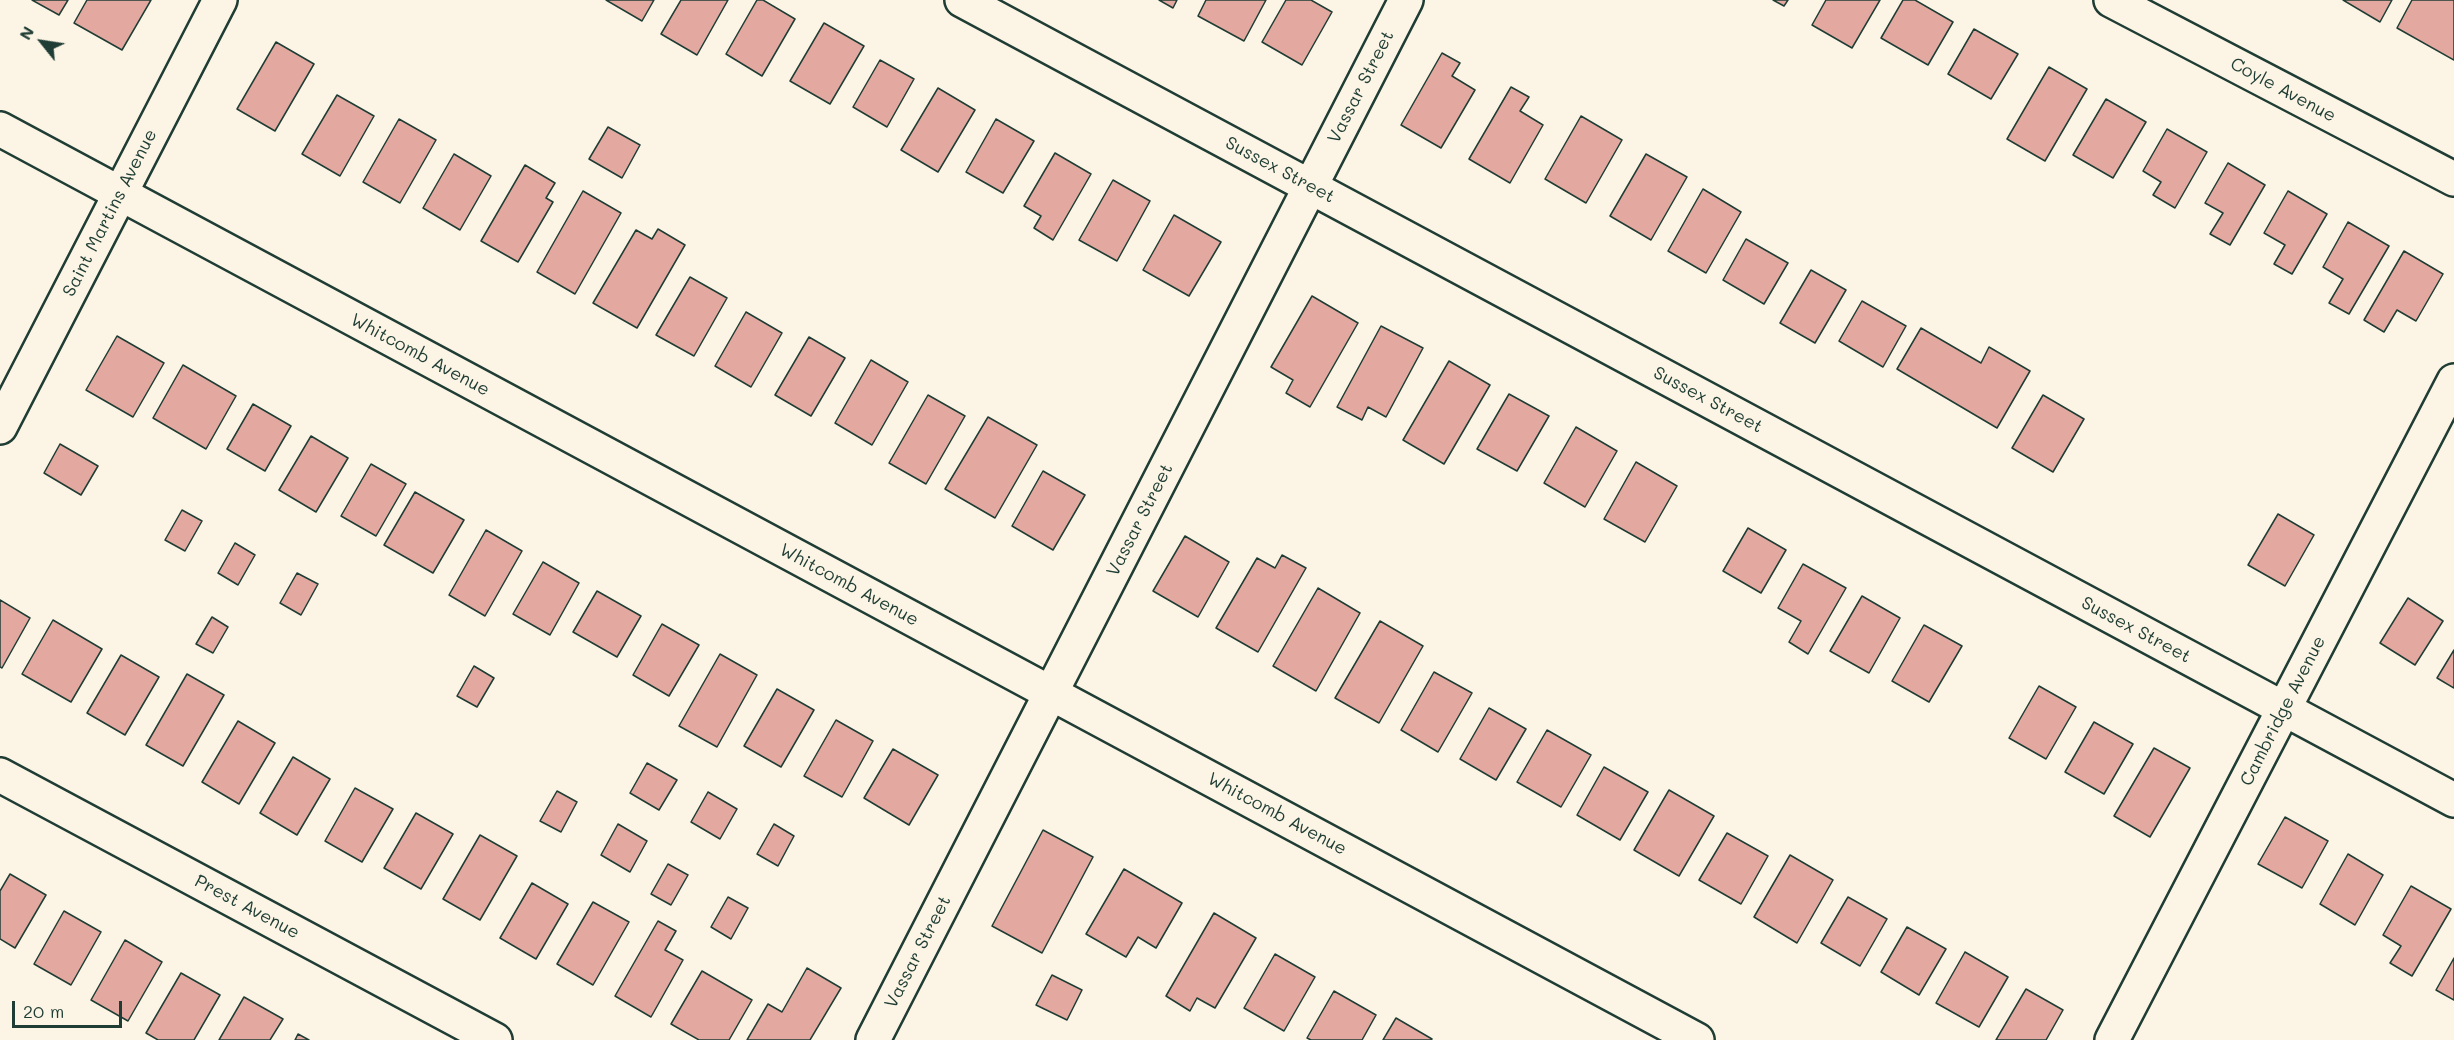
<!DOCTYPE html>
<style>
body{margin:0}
#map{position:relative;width:2454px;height:1040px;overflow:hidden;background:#fcf5e5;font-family:Mali,sans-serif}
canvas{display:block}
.north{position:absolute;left:12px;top:12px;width:60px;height:60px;-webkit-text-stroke:4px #fcf5e5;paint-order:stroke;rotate:300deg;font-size:16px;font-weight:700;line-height:24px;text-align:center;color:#1f3d34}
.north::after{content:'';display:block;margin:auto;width:21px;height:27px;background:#1f3d34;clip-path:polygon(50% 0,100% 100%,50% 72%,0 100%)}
.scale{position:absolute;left:12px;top:1001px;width:110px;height:27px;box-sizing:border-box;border:3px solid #1f3d34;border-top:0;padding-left:8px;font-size:18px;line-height:21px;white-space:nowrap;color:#1f3d34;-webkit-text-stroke:4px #fcf5e5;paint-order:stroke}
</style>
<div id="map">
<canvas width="2454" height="1040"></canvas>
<div class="north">N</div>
<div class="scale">20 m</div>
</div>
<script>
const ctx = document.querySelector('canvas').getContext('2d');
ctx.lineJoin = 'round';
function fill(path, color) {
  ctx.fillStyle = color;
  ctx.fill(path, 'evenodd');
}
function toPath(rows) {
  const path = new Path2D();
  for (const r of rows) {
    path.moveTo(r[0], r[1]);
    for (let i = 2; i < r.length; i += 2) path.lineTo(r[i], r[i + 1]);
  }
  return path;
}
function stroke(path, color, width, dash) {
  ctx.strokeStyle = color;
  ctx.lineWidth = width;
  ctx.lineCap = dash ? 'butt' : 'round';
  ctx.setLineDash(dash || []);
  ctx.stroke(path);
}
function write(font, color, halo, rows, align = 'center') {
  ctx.font = font + ' Mali,sans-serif';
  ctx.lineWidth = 4.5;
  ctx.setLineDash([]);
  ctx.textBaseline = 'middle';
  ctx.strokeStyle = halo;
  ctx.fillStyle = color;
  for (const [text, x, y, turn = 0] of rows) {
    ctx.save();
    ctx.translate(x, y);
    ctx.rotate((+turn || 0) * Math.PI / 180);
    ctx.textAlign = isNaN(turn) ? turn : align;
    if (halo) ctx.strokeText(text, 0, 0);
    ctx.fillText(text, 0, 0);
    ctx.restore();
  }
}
const building = toPath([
 [32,0,68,0,59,15,32,0],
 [87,0,151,0,122,50,74,23,87,0],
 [606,0,654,0,642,21,606,0],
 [681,0,728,0,697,55,661,34,681,0],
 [757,0,763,0,795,19,762,76,726,54,757,0],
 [1159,0,1177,0,1173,8,1159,0],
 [1206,0,1266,0,1244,41,1198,16,1206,0],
 [1286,0,1311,0,1332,12,1302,65,1262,42,1286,0],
 [1773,0,1788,0,1784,6,1773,0],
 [1826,0,1880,0,1852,48,1812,25,1826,0],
 [1903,0,1915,0,1953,22,1928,65,1881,38,1903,0],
 [2343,0,2392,0,2380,22,2343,0],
 [2412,0,2454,0,2454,60,2397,28,2412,0],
 [824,23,864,46,830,104,790,81,824,23],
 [1974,29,2018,54,1991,99,1948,74,1974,29],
 [276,42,314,64,275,131,237,109,276,42],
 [1442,53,1460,63,1452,76,1475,90,1441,148,1401,125,1442,53],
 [880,60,914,79,887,127,853,107,880,60],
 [2049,67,2087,89,2045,161,2007,139,2049,67],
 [1511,87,1529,97,1520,111,1543,125,1510,183,1469,159,1511,87],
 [938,88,975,110,938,172,901,150,938,88],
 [337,95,374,116,340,176,302,154,337,95],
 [2106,99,2146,122,2113,178,2073,155,2106,99],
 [1581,116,1622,140,1586,203,1545,179,1581,116],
 [399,119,436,140,400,203,363,182,399,119],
 [996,119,1034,141,1003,193,966,172,996,119],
 [608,127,640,145,622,178,589,159,608,127],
 [2167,129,2207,152,2175,208,2153,195,2161,182,2143,171,2167,129],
 [1055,153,1091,174,1053,240,1034,228,1041,216,1024,206,1055,153],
 [454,154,491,176,460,230,423,208,454,154],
 [1646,154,1687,177,1651,240,1610,216,1646,154],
 [2228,163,2265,185,2230,245,2210,234,2223,213,2205,203,2228,163],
 [525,165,555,183,546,198,553,202,518,262,481,241,525,165],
 [1113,180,1150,201,1117,261,1079,240,1113,180],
 [1703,189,1741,212,1706,273,1668,251,1703,189],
 [583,191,621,213,575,294,537,272,583,191],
 [2288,191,2327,214,2292,274,2274,264,2285,245,2264,233,2288,191],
 [1174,215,1221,242,1189,296,1143,270,1174,215],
 [2348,222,2389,246,2349,314,2329,303,2343,279,2323,267,2348,222],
 [658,229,685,245,637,328,593,303,636,230,652,239,658,229],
 [1746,239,1788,263,1764,304,1723,280,1746,239],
 [2404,251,2443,274,2416,321,2397,310,2384,332,2364,320,2404,251],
 [1811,270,1846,290,1815,343,1780,323,1811,270],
 [690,277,727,298,694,356,656,335,690,277],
 [1312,296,1358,323,1310,407,1286,393,1293,380,1271,367,1312,296],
 [1862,301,1906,326,1883,367,1839,341,1862,301],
 [746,312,782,333,751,387,715,366,746,312],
 [1381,326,1423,348,1386,417,1368,407,1362,420,1337,407,1381,326],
 [1921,328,1981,363,1989,347,2030,371,1997,428,1897,369,1921,328],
 [117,336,164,363,133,417,86,390,117,336],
 [809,337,845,358,811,416,775,395,809,337],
 [871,360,908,382,872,445,835,423,871,360],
 [1449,361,1490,385,1444,464,1403,440,1449,361],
 [183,365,236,396,206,449,153,418,183,365],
 [1509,394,1549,416,1517,471,1477,449,1509,394],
 [928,395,965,416,926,484,889,463,928,395],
 [2043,395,2084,419,2053,472,2012,448,2043,395],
 [253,404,291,426,265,471,227,449,253,404],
 [988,417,1037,445,995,518,945,489,988,417],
 [1576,427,1617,451,1585,507,1544,483,1576,427],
 [311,436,348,458,316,512,279,490,311,436],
 [60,444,98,466,81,495,44,473,60,444],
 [1636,462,1677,486,1645,542,1604,519,1636,462],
 [371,464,406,484,376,536,341,516,371,464],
 [1043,471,1085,495,1053,550,1012,526,1043,471],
 [415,492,464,520,433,573,384,545,415,492],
 [182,510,202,521,185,551,165,540,182,510],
 [2278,514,2314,535,2285,586,2248,565,2278,514],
 [1748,528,1786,550,1761,593,1723,571,1748,528],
 [486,530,522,551,485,616,449,595,486,530],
 [1185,536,1229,562,1198,617,1153,591,1185,536],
 [235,543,255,555,238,585,218,573,235,543],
 [1282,555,1306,568,1258,652,1216,628,1257,558,1275,568,1282,555],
 [543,562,579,583,550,635,513,614,543,562],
 [1803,564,1846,588,1808,654,1789,642,1801,621,1778,608,1803,564],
 [297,573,318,584,301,615,280,603,297,573],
 [1318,588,1360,613,1316,691,1273,666,1318,588],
 [597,591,641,616,617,657,573,632,597,591],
 [1862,596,1900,618,1869,673,1830,651,1862,596],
 [2408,598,2443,621,2415,665,2380,643,2408,598],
 [0,600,30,618,2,668,0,667,0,600],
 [212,617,228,627,213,653,196,644,212,617],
 [53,620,102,649,71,702,22,674,53,620],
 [1380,621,1423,646,1379,723,1335,698,1380,621],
 [662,624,699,645,669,696,633,675,662,624],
 [1924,625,1962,646,1929,702,1892,681,1924,625],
 [2454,650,2454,688,2437,678,2454,650],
 [720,654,757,675,717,747,679,726,720,654],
 [121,655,159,677,125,735,87,713,121,655],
 [474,666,494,678,477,707,457,696,474,666],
 [1434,672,1472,693,1438,752,1401,730,1434,672],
 [187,674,224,695,183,766,146,745,187,674],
 [2039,686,2076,707,2046,759,2009,738,2039,686],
 [777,689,814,710,781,767,744,746,777,689],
 [1489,708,1526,729,1496,780,1460,759,1489,708],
 [836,720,873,741,842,797,804,776,836,720],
 [238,721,275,743,239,804,202,782,238,721],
 [2094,722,2133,744,2104,794,2065,772,2094,722],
 [1547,730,1591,755,1561,807,1517,782,1547,730],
 [2154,748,2190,768,2150,837,2114,816,2154,748],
 [893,749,938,775,909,825,864,798,893,749],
 [293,757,330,779,297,835,260,813,293,757],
 [647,763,677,780,659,810,630,793,647,763],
 [1604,767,1648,792,1620,840,1577,815,1604,767],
 [355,788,393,809,362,862,325,841,355,788],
 [1669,790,1714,816,1679,876,1634,850,1669,790],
 [557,791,577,802,561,832,540,821,557,791],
 [708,792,737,809,720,839,691,822,708,792],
 [416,813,453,834,421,889,384,868,416,813],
 [2285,817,2328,841,2302,888,2258,864,2285,817],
 [618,824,647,841,630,872,601,855,618,824],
 [774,824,794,836,778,866,757,854,774,824],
 [1043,830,1093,857,1042,953,992,926,1043,830],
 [1727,833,1768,856,1741,904,1699,880,1727,833],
 [480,835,517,856,480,920,443,899,480,835],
 [2348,854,2383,875,2355,925,2320,904,2348,854],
 [1790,855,1833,880,1797,943,1754,917,1790,855],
 [668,864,688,875,671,905,651,894,668,864],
 [1124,869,1182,903,1156,948,1138,937,1126,957,1086,934,1124,869],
 [10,874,46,895,15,948,0,939,0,891,10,874],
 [532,883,568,904,536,959,500,938,532,883],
 [2411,886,2451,909,2412,976,2390,963,2401,946,2383,935,2411,886],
 [728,897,748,908,731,939,711,927,728,897],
 [1848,897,1887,919,1860,966,1821,943,1848,897],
 [593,902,629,922,593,985,557,964,593,902],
 [64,911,101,932,71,985,34,964,64,911],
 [1214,913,1256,938,1215,1008,1197,998,1190,1011,1166,996,1214,913],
 [658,921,676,931,665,950,683,960,651,1017,615,996,658,921],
 [1907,927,1946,949,1919,995,1881,972,1907,927],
 [125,940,162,962,128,1021,91,1000,125,940],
 [1965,952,2008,977,1979,1027,1936,1003,1965,952],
 [1275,954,1315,977,1284,1031,1244,1008,1275,954],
 [2454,958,2454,1000,2436,990,2454,958],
 [807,968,841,988,810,1040,747,1040,768,1004,782,1012,807,968],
 [702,971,752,1000,729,1040,699,1040,671,1024,702,971],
 [181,973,220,995,194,1040,158,1040,146,1033,181,973],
 [1052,975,1082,990,1067,1020,1036,1005,1052,975],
 [2026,989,2063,1010,2046,1040,1996,1040,2026,989],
 [1334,991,1376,1015,1362,1040,1311,1040,1307,1038,1334,991],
 [244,997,283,1019,270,1040,219,1040,244,997],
 [1396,1018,1432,1039,1431,1040,1383,1040,1396,1018],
 [298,1034,309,1040,295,1040,298,1034]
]);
const minor = toPath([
 [962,0,2454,800],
 [2111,0,2454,179],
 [0,129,1697,1040],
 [0,427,220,0],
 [0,775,495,1040],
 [873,1040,1406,0],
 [2112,1040,2454,381]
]);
const streetNames = [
 ["Vassar Street",1361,87,-63],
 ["Coyle Avenue",2283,90,28],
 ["Sussex Street",1280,170,28],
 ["Saint Martins Avenue",110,213,-63],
 ["Whitcomb Avenue",420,355,28],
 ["Sussex Street",1708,400,28],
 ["Vassar Street",1140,520,-63],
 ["Whitcomb Avenue",849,585,28],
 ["Sussex Street",2136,630,28],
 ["Cambridge Avenue",2283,711,-63],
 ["Whitcomb Avenue",1277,814,28],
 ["Prest Avenue",247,907,28],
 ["Vassar Street",918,952,-63]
];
fill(building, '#e3a9a0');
stroke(building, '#1f3d34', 1.5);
stroke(minor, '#1f3d34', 38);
stroke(minor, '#fcf5e5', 33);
write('18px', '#1f3d34', '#fcf5e5', streetNames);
</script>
